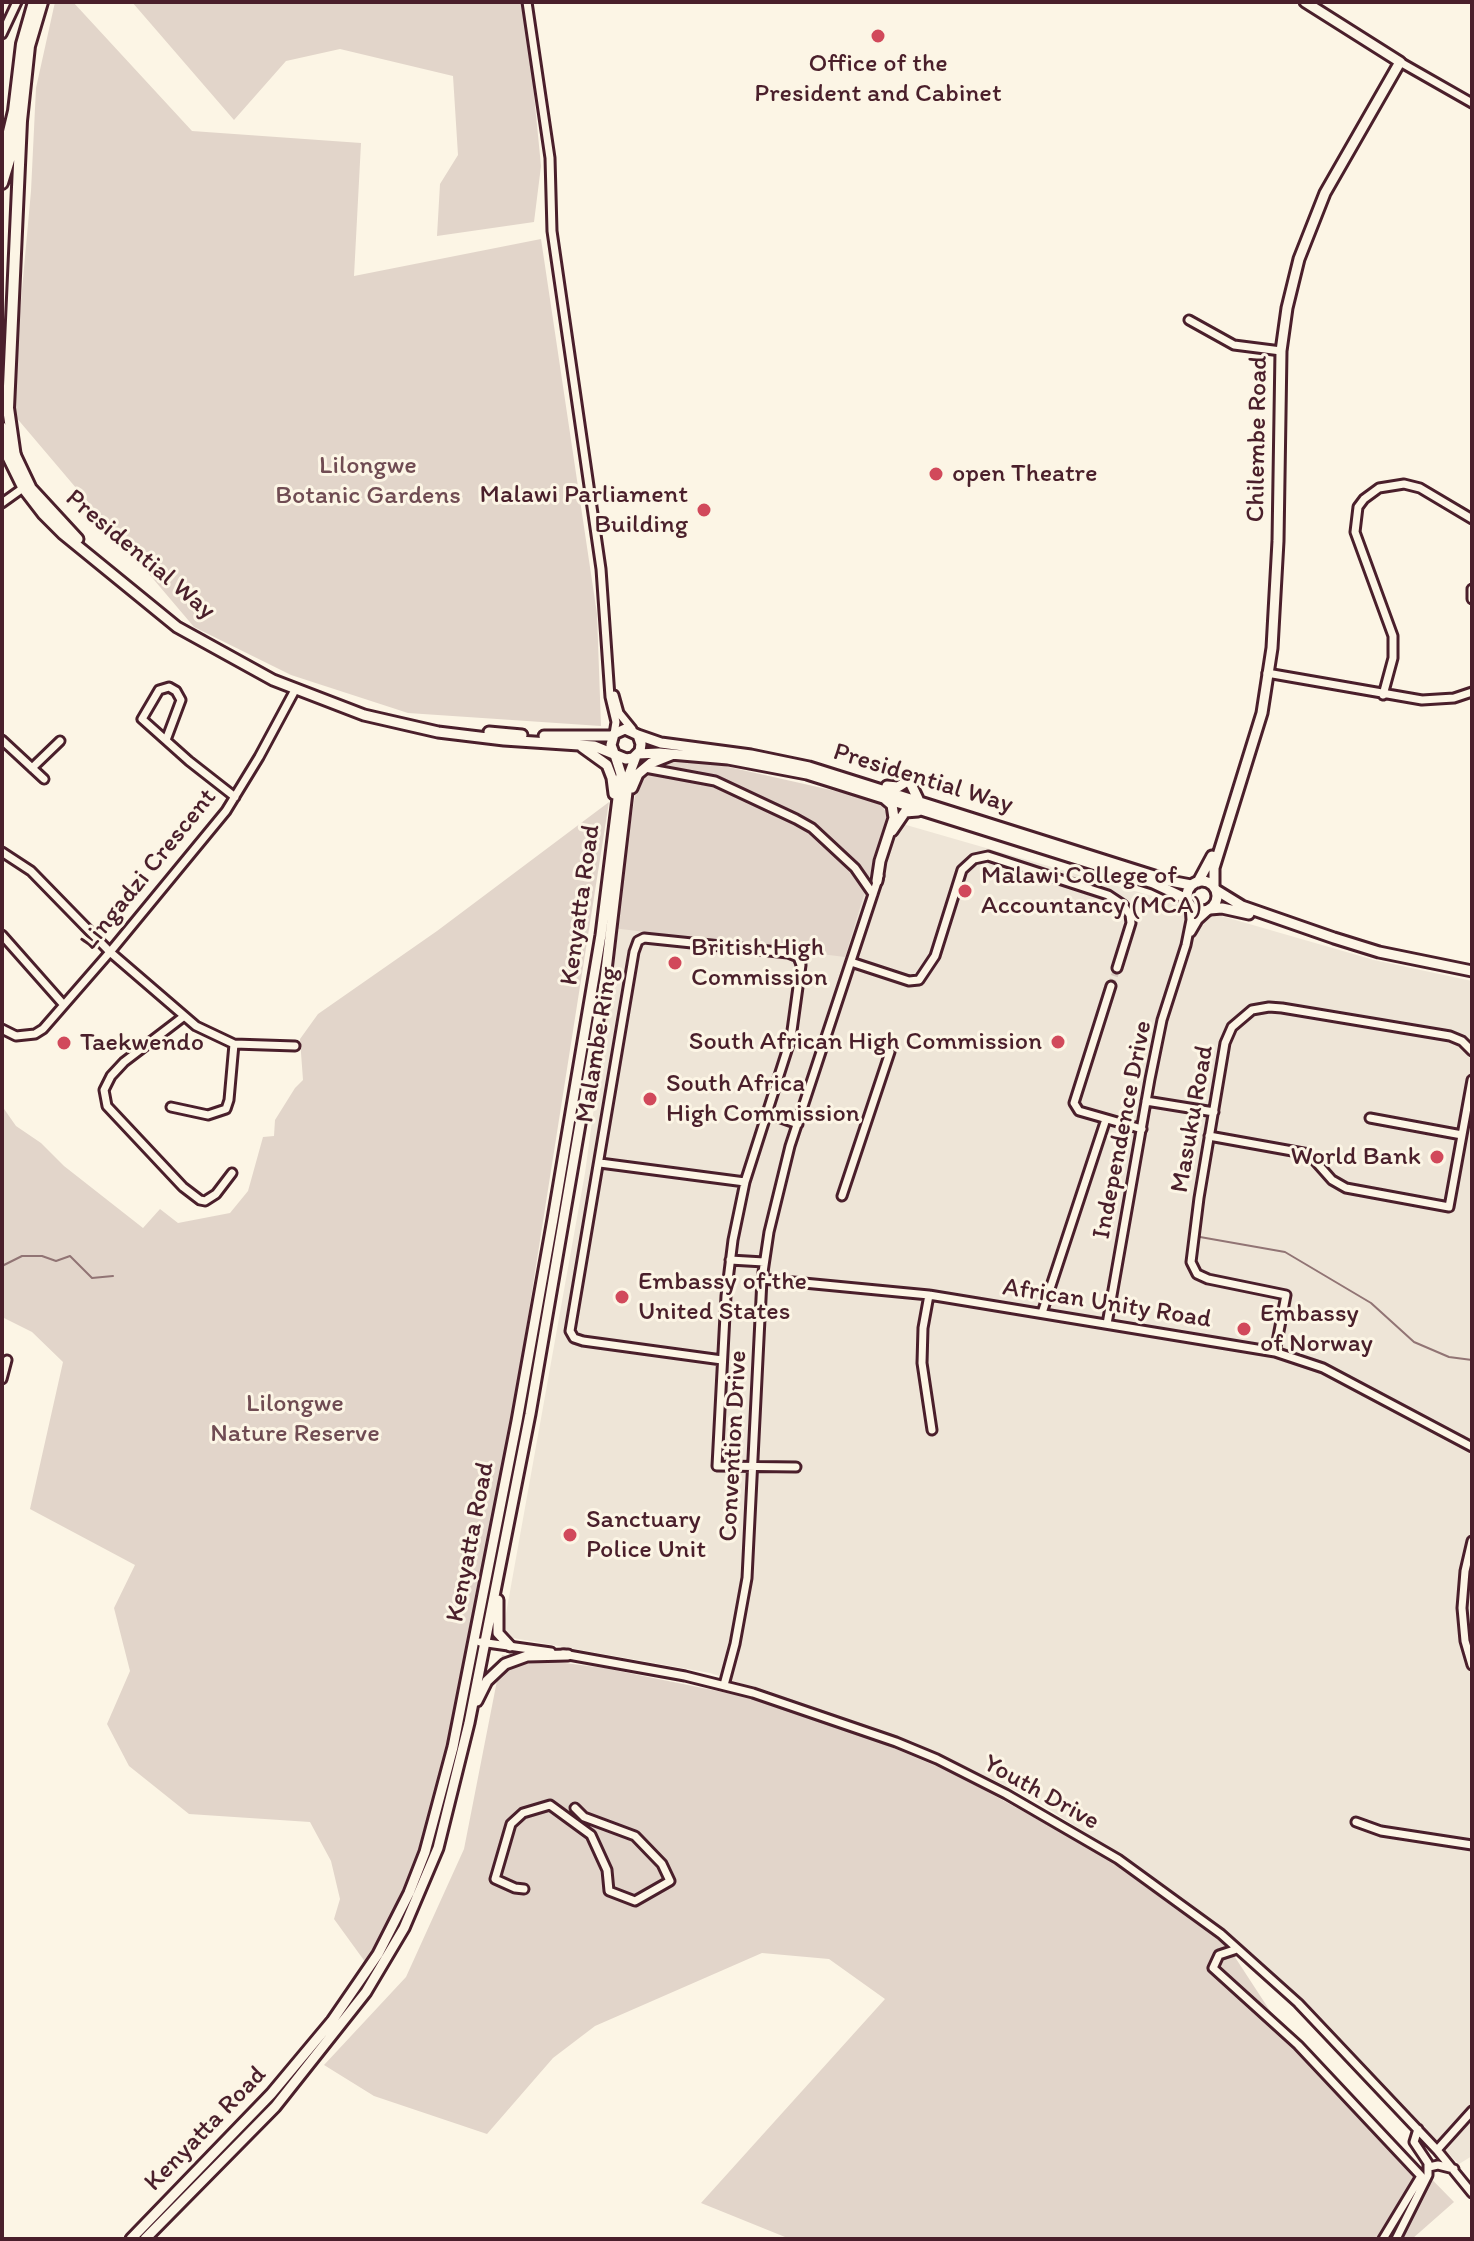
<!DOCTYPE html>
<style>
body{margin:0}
#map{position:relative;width:1474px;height:2241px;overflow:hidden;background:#fcf5e5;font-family:Itim,sans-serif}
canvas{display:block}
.frame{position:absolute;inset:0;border:4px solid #4a1f2b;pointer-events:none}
</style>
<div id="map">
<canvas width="1474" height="2241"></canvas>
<div class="frame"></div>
</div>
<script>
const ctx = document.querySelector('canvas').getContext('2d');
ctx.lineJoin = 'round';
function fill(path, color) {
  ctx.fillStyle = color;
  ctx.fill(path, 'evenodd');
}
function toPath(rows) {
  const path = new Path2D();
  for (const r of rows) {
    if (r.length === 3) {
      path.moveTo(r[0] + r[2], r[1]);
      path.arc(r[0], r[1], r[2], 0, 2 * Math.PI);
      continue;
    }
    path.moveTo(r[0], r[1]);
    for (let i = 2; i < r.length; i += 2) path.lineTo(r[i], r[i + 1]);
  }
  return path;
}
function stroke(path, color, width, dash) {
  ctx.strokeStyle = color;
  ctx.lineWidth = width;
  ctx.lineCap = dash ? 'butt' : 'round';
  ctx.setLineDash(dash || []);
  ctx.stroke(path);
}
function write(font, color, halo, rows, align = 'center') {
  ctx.font = font + ' Itim,sans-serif';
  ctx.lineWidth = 6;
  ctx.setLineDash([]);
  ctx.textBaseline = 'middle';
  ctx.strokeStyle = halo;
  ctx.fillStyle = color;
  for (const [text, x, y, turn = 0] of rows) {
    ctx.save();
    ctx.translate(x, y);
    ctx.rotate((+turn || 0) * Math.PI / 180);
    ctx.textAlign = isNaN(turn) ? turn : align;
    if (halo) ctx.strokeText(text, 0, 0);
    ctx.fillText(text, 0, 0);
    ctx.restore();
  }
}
const built = toPath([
 [641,764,889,820,1374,960,1472,981,1472,2156,1459,2164,1203,1914,1133,1863,1031,1798,914,1742,710,1673,502,1636,585,1173]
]);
const green = toPath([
 [55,2,73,2,192,131,361,143,354,276,541,239,597,614,601,726,408,713,291,675,194,627,15,416,15,367,31,191,36,88],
 [132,2,525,2,541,166,534,222,437,236,440,184,458,155,453,76,340,49,286,61,234,120],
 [641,760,711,763,871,799,882,805,888,816,845,957,613,928],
 [609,802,462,1736,446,1800,425,1861,371,1970,334,1919,340,1899,331,1861,310,1822,189,1814,129,1766,107,1724,130,1671,114,1608,135,1565,30,1509,63,1362,32,1332,2,1317,2,1106,16,1126,41,1143,64,1166,143,1228,160,1209,178,1223,230,1213,248,1191,263,1137,274,1136,275,1120,295,1088,303,1080,300,1039,318,1014,437,931],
 [502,1655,604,1668,757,1699,877,1741,955,1774,1101,1854,1229,1948,1276,2020,1454,2202,1412,2239,790,2239,701,2203,885,1999,829,1959,762,1953,595,2026,553,2058,487,2134,374,2096,324,2065,406,1977,464,1849]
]);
const stream = toPath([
 [1200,1237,1285,1252,1371,1303,1414,1342,1449,1357,1472,1360],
 [2,1266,22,1256,42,1256,56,1261,70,1256,92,1278,113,1276]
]);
const minorTunnel = toPath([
 [1111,986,1117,968]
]);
const minor = toPath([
 [527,2,550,158,552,231,601,569,610,697,616,722,614,734],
 [2,34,17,2],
 [1400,62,1472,103],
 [1189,320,1234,345,1281,351],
 [2,503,23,488],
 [1472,589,1472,599],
 [1267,673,1422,700,1454,698,1472,692],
 [614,695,619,713,632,729],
 [1383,695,1393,658,1393,636,1355,532,1358,507,1364,499,1379,488,1404,484,1420,488,1472,519],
 [2,740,44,779],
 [166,740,181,700,176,691,169,687,159,690,142,719,189,761,235,797],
 [32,768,60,741],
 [645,768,715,781,796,819,812,828,855,868,873,894],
 [2,852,31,871,110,952,196,1026,234,1044,295,1046],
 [1191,932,1198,920,1210,909],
 [2,935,63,1004],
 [851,962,909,981,919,980,935,956,962,870,974,859,988,856,1108,895,1123,905,1130,915,1131,923,1117,968],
 [1111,986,1074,1103,1079,1111,1142,1129],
 [183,1017,124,1062,111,1076,104,1090,107,1106,183,1187,200,1200,205,1201,216,1194,232,1173],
 [2,1029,16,1036,35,1034,43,1029,110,952,226,811,259,757,295,690],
 [1146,1101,1214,1112],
 [171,1107,208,1115,226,1109,229,1100,234,1044],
 [767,1113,798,1124],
 [1370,1118,1462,1135],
 [1209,1136,1309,1154,1332,1180,1346,1188,1449,1207,1472,1080],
 [600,1163,745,1182],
 [842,1196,890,1052],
 [730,1260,764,1262],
 [762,1279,929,1295,1275,1352,1323,1368,1472,1447],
 [929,1295,923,1328,922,1363,932,1430],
 [1042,1313,1106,1119],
 [1107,1324,1150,1079,1162,1020,1186,945,1191,920,1190,905],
 [1275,1352,1286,1295,1208,1279,1197,1274,1191,1262,1199,1198,1225,1043,1232,1027,1252,1010,1269,1007,1282,1008,1450,1036,1462,1041,1472,1051],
 [722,1360,583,1341,574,1338,570,1331,634,952,638,941,644,938,788,953,798,957,801,965,791,1038,745,1182,733,1240,726,1296,717,1466,796,1467],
 [2,1379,7,1360],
 [1472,1541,1465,1571,1462,1608,1465,1641,1472,1665],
 [480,1642,551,1652],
 [563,1654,685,1676,753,1693,896,1742,937,1759,1006,1794,1118,1859,1221,1934,1298,2003,1437,2150,1472,2193],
 [724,1685,735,1644,747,1578,762,1279,769,1232,790,1146,879,876],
 [1356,1822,1381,1831,1472,1845],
 [524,1889,515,1888,495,1879,511,1824,523,1813,550,1805,591,1835,607,1870,609,1891,635,1901,670,1881,662,1864,635,1836,584,1817,575,1808],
 [1237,1949,1219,1955,1213,1968,1298,2045,1421,2176,1383,2239],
 [1437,2150,1472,2111],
 [1429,2167,1438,2165,1454,2169],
 [1396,2239,1428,2175,1428,2163,1414,2142,1418,2129]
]);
const major = toPath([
 [2,427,31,488,78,539],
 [2,445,23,488,43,514,63,534,177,627,273,680,364,715,438,732,504,740,594,746,626,759,633,758,640,751,641,744,638,735,625,729,614,734,611,745,614,753],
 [489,732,522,735],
 [638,735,661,743,751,755,809,767,1170,881,1191,885],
 [544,736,613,736],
 [582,747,607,765,612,778,614,794],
 [638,754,659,753,728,759,807,774,1153,883,1187,899],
 [887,786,898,787,909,780,918,799],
 [632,788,638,774,651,763,671,755],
 [892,831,905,812,918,811],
 [1202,896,15],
 [877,881,880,861,894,818,892,805,885,799],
 [1198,882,1212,856],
 [1214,887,1214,868,1262,713,1272,648,1278,541,1281,351,1287,308,1299,259,1325,193,1400,62,1305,2],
 [1216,890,1242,906,1334,938,1379,952,1472,971],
 [1210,909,1222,908,1249,914],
 [498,1600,498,1633,510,1646],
 [477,1701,487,1681,505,1664,527,1656,568,1655],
 [131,2239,271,2094,332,2021,378,1954,409,1893,425,1852,453,1747,517,1421,553,1219,601,935,621,774,615,755],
 [145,2239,275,2107,366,1992,404,1928,438,1848,469,1723,530,1414,605,979,629,775,636,756]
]);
const highway = toPath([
 [2,161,14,111,22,44,34,2],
 [2,183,21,121,29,46,42,2],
 [15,457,8,408,21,121]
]);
const markers = [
 [878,36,8,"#d1495b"],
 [936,474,8,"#d1495b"],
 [704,510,8,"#d1495b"],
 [965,891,8,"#d1495b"],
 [675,963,8,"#d1495b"],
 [1058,1042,8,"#d1495b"],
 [64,1043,8,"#d1495b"],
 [650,1099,8,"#d1495b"],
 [1437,1157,8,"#d1495b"],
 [622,1297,8,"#d1495b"],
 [1244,1329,8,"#d1495b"],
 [570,1535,8,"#d1495b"]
];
const poiNames = [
 ["Office of the",878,64,"center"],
 ["President and Cabinet",878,94,"center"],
 ["open Theatre",952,474],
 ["Malawi Parliament",688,495,"right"],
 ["Building",688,525,"right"],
 ["Malawi College of",981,876],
 ["Accountancy (MCA)",981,906],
 ["British High",691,948],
 ["Commission",691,978],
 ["South African High Commission",1042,1042,"right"],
 ["Taekwendo",80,1043],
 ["South Africa",666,1084],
 ["High Commission",666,1114],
 ["World Bank",1421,1157,"right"],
 ["Embassy of the",638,1282],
 ["United States",638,1312],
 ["Embassy",1260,1314],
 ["of Norway",1260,1344],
 ["Sanctuary",586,1520],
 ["Police Unit",586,1550]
];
const streetNames = [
 ["Chilembe Road",1258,439,-89],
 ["Presidential Way",140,555,40],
 ["Presidential Way",923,779,17],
 ["Lingadzi Crescent",149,870,-51],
 ["Kenyatta Road",581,905,-82],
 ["Malambe Ring",598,1045,-81],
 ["Masuku Road",1193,1119,-80],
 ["Independence Drive",1123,1130,-79],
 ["African Unity Road",1107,1304,9],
 ["Convention Drive",734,1446,-87],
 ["Kenyatta Road",471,1542,-79],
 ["Youth Drive",1041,1793,29],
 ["Kenyatta Road",206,2129,-46]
];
const parkNames = [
 ["Lilongwe",368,466],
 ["Botanic Gardens",368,496],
 ["Lilongwe",295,1404],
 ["Nature Reserve",295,1434]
];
fill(built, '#eee5d7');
fill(green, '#e2d5ca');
stroke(stream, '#917474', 2);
stroke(minorTunnel, '#d8cac0', 7, [7, 3.5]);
stroke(minor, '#4a1f2b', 13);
stroke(major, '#4a1f2b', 15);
stroke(highway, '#4a1f2b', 16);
stroke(minor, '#fcf5e5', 7);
stroke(major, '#fcf5e5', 9);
stroke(highway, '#fcf5e5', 10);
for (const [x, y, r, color] of markers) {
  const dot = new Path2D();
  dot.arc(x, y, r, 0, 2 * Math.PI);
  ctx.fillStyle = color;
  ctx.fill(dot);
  stroke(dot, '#fcf5e5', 3);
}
write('26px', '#4a1f2b', '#fcf5e5', poiNames, 'left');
write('26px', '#4a1f2b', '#fcf5e5', streetNames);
write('26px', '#704c53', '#fcf5e5', parkNames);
</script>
